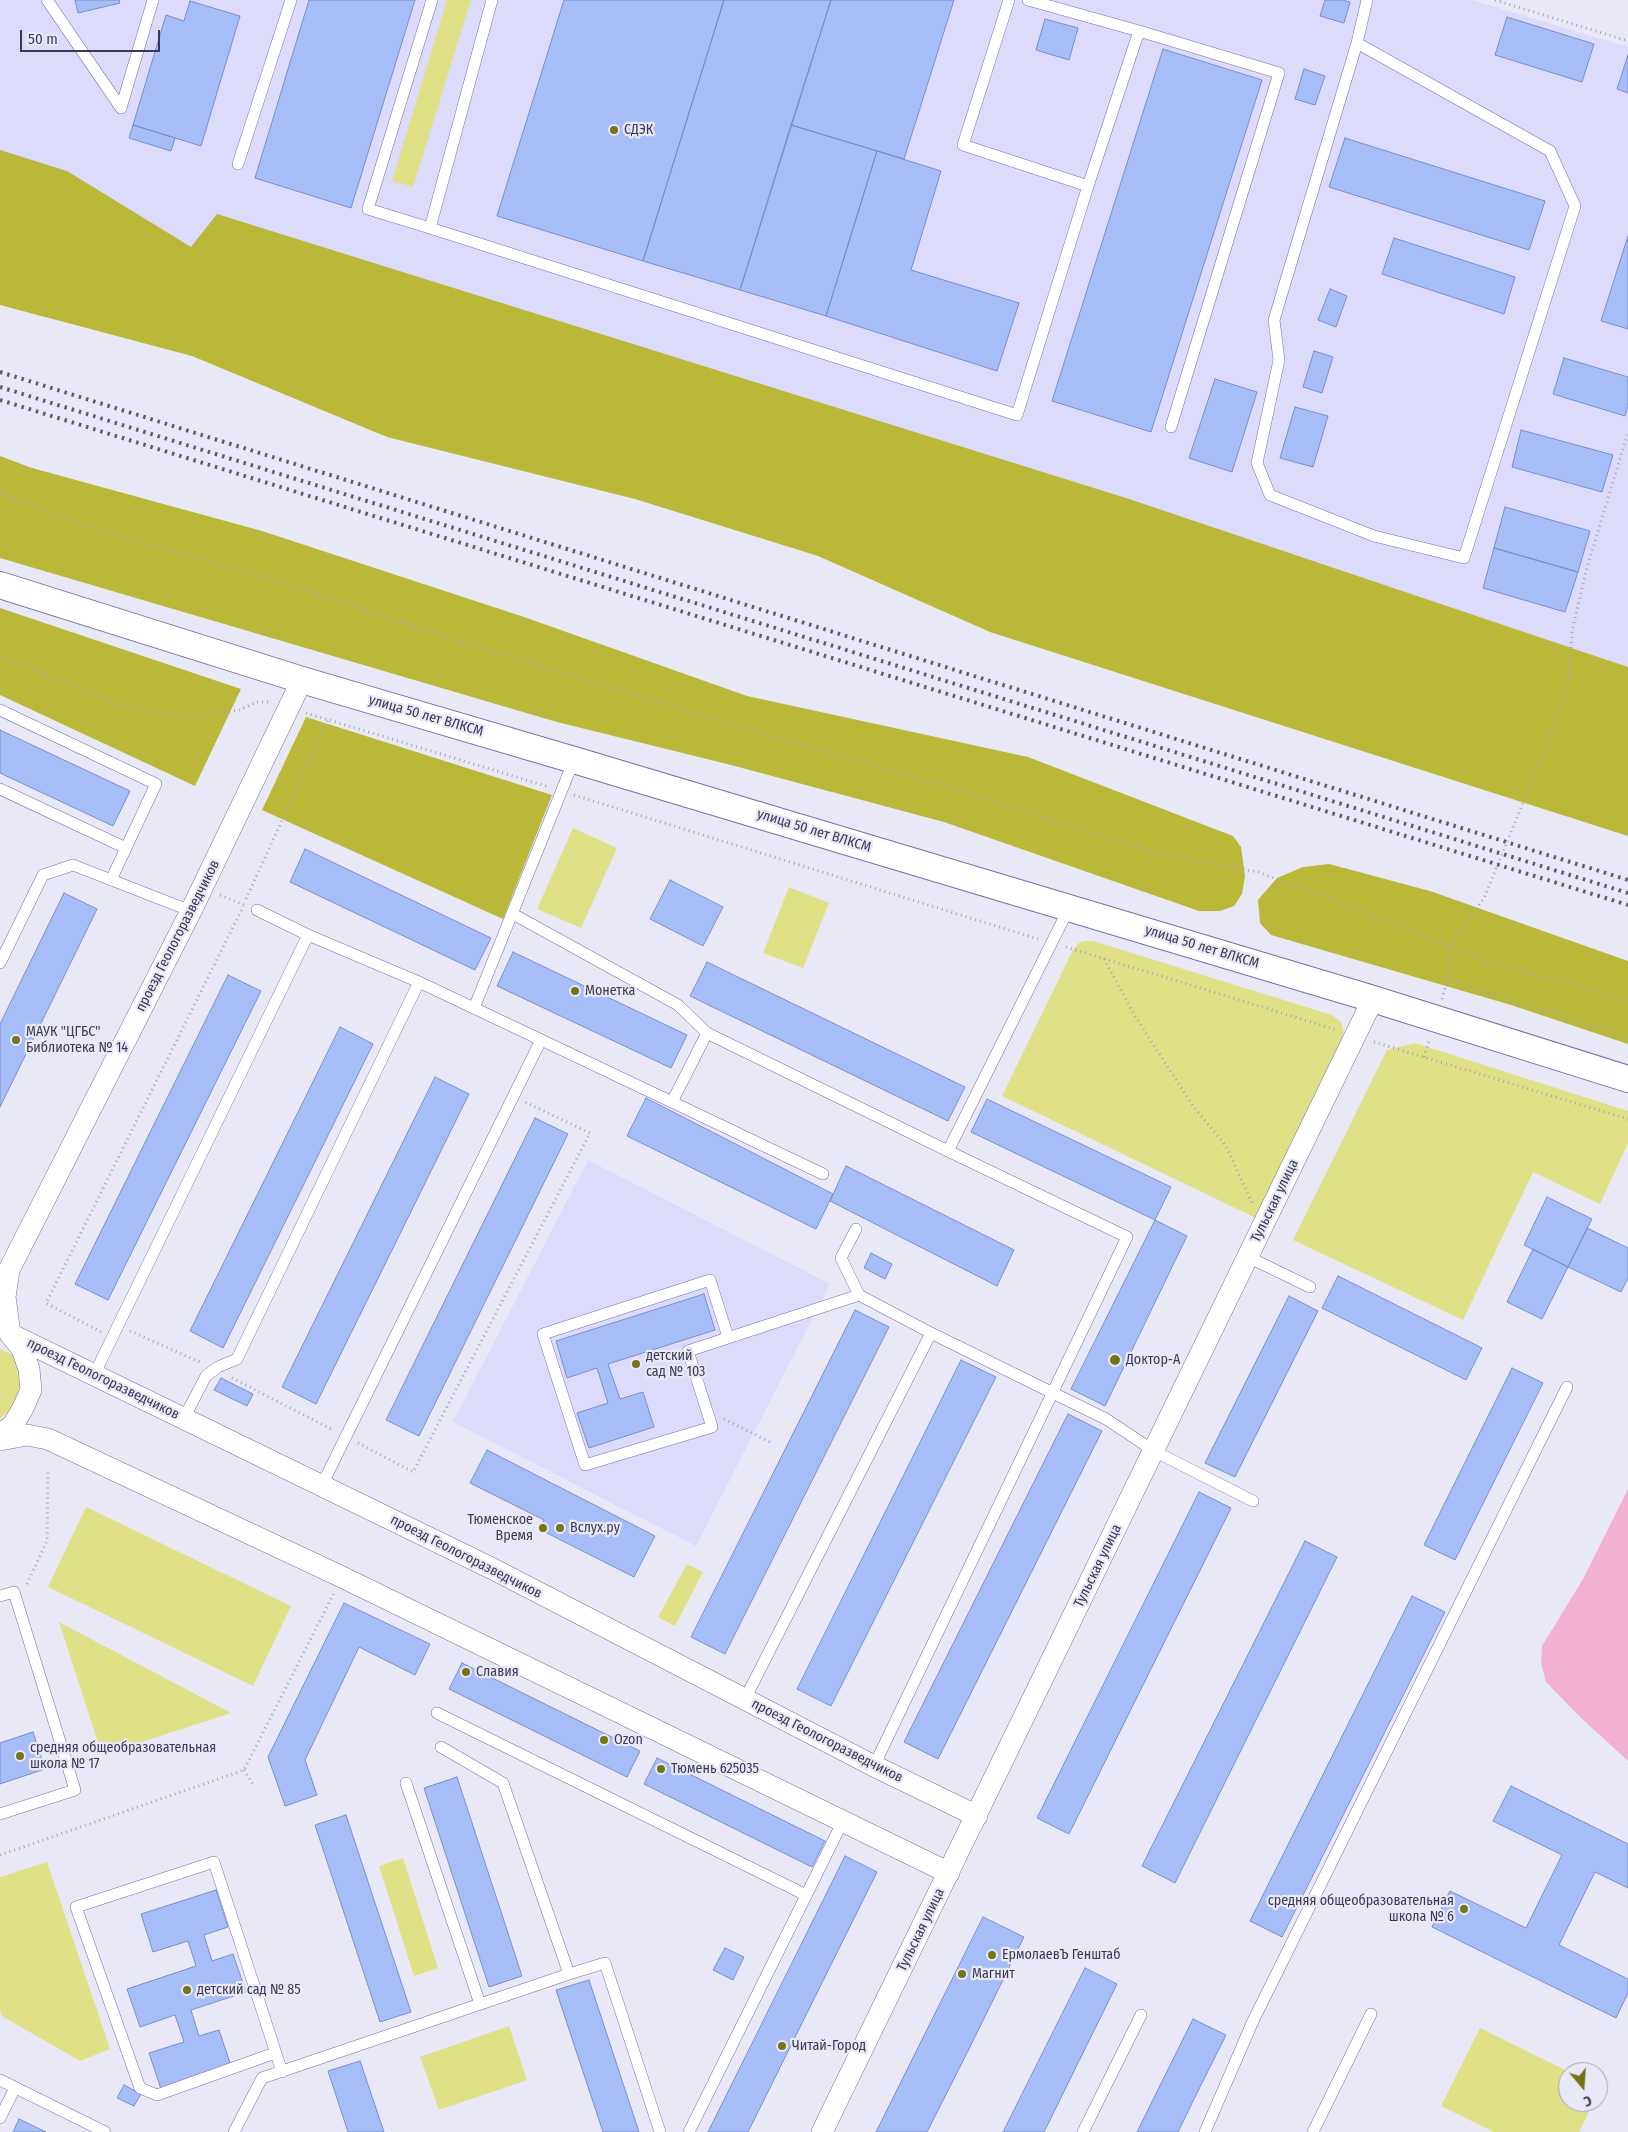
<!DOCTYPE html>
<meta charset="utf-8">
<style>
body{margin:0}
#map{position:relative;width:1628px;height:2132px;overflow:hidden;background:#e9e8f7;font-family:"Fira Sans Condensed",sans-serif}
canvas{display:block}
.north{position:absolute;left:1558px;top:2062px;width:50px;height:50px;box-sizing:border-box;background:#e9e8f7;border:1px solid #a3a2b6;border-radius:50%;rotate:162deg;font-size:14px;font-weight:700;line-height:20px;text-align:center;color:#3b3855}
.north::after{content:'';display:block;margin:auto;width:18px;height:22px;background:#757318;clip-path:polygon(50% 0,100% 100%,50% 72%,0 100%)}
.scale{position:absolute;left:20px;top:30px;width:140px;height:22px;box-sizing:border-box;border:2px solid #3b3855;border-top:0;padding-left:6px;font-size:15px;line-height:18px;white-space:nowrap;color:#3b3855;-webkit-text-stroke:4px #e9e8f7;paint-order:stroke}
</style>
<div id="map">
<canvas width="1628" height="2132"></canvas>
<div class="north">С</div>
<div class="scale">50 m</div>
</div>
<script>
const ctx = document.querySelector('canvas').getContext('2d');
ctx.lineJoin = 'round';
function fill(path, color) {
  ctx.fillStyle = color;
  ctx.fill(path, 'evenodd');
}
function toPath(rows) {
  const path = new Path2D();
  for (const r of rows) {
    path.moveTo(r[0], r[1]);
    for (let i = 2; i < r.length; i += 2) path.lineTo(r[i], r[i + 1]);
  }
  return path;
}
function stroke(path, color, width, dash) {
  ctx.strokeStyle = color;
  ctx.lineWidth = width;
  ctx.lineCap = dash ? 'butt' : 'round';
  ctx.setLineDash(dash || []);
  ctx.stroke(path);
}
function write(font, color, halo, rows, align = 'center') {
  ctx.font = font + ' "Fira Sans Condensed",sans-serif';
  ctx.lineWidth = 4.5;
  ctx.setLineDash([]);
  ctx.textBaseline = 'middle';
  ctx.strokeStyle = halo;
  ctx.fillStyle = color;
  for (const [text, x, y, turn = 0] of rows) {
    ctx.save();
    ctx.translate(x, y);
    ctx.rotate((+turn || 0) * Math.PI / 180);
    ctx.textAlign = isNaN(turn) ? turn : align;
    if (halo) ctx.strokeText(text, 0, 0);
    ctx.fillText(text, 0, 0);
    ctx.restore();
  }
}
const built = toPath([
 [0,0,1472,0,1628,47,1628,706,0,209],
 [588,1160,830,1284,696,1546,453,1422]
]);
const green = toPath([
 [447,0,471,0,413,187,392,181],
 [573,828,617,848,581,928,537,909],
 [789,887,829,903,803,968,763,953],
 [1083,941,1093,941,1332,1015,1341,1022,1344,1033,1343,1038,1258,1219,1002,1096,1073,950,1079,943],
 [1415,1043,1628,1111,1628,1143,1600,1204,1533,1172,1463,1320,1293,1240,1387,1050],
 [0,1349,13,1355,20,1366,22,1383,18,1396,9,1411,0,1419],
 [86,1507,291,1606,253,1686,48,1587],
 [687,1564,703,1572,675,1626,658,1617],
 [59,1622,231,1713,102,1755],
 [403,1858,438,1968,414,1976,379,1866],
 [47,1862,110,2049,80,2061,2,2016,0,2011,0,1877],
 [509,2026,527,2080,439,2110,420,2057],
 [1480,2028,1569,2072,1568,2102,1594,2102,1579,2132,1494,2132,1441,2106]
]);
const forest = toPath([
 [0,150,67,171,191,247,217,214,1126,498,1628,667,1628,836,990,632,818,556,635,499,387,437,192,356,0,305],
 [0,456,32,468,262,531,524,617,747,696,1028,757,1233,836,1241,847,1245,876,1242,894,1234,906,1220,911,1199,911,944,822,731,765,557,722,0,558],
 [0,608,241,689,195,786,0,695],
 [306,717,552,795,503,919,262,810],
 [1329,864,1430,891,1628,961,1628,1044,1511,1005,1271,935,1260,923,1258,900,1277,878,1303,867]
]);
const water = toPath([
 [1628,1489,1628,1761,1580,1717,1546,1682,1541,1663,1542,1646,1583,1579]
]);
const building = toPath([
 [75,0,119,0,120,3,78,13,75,0],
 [309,0,415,0,351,208,255,178,309,0],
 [564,0,724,0,643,261,497,216,564,0],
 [724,0,831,0,740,290,643,261,724,0],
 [831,0,954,0,904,159,791,125,831,0],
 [1325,0,1342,0,1350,2,1344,23,1320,16,1325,0],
 [190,1,240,16,201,146,133,125,166,15,184,21,190,1],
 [1507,17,1594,44,1582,82,1495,55,1507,17],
 [1045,19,1078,28,1069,60,1036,50,1045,19],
 [1163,49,1262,80,1151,432,1052,401,1163,49],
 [1628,55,1628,93,1617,89,1628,55],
 [1304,69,1325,76,1315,105,1295,99,1304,69],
 [133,125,175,138,171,151,129,138,133,125],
 [791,125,877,151,826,316,740,290,791,125],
 [1345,138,1545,201,1529,250,1329,187,1345,138],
 [877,151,941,171,911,270,1019,303,997,371,826,316,877,151],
 [1628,236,1628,329,1601,321,1628,236],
 [1394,238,1515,277,1504,314,1382,274,1394,238],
 [1330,289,1347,296,1336,327,1318,320,1330,289],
 [1314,351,1333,357,1322,393,1303,387,1314,351],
 [1564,358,1628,377,1628,406,1625,416,1553,394,1564,358],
 [1215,379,1257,392,1232,472,1189,458,1215,379],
 [1295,407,1328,416,1313,467,1280,458,1295,407],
 [1521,430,1613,455,1602,492,1512,467,1521,430],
 [1505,507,1590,531,1578,572,1494,548,1505,507],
 [1494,548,1578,572,1565,612,1483,588,1494,548],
 [0,730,130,791,113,826,0,773,0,730],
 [305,849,491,938,475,970,290,882,305,849],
 [670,880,723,907,703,946,650,919,670,880],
 [64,893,97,909,0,1107,0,1024,64,893],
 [513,952,687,1035,671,1068,497,986,513,952],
 [707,962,965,1087,948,1121,690,996,707,962],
 [228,975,261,991,108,1300,75,1284,228,975],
 [340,1027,373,1044,223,1348,190,1331,340,1027],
 [435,1077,469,1094,316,1404,282,1387,435,1077],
 [646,1098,833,1194,816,1229,627,1136,646,1098],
 [987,1099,1171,1187,1155,1220,971,1132,987,1099],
 [535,1118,568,1134,419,1436,386,1420,535,1118],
 [846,1166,1014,1250,997,1286,830,1201,846,1166],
 [1547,1197,1592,1219,1568,1267,1524,1245,1547,1197],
 [1155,1220,1187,1236,1105,1406,1071,1389,1155,1220],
 [1587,1228,1628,1248,1628,1278,1621,1292,1568,1267,1587,1228],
 [1533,1249,1568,1267,1542,1319,1507,1302,1533,1249],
 [871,1253,892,1264,885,1279,864,1268,871,1253],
 [1338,1276,1482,1348,1466,1380,1322,1308,1338,1276],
 [704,1294,715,1330,608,1364,620,1399,643,1392,654,1427,589,1448,577,1413,608,1403,597,1368,567,1378,556,1341,704,1294],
 [1289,1296,1318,1311,1235,1477,1205,1463,1289,1296],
 [855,1310,889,1327,725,1654,691,1637,855,1310],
 [961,1360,996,1377,831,1706,797,1689,961,1360],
 [1512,1368,1543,1383,1455,1560,1424,1545,1512,1368],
 [221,1378,253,1394,247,1406,214,1390,221,1378],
 [1068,1414,1102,1431,938,1759,904,1742,1068,1414],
 [487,1450,655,1536,634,1577,539,1529,544,1520,470,1483,487,1450],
 [1199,1492,1231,1508,1069,1834,1037,1818,1199,1492],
 [1305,1541,1337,1557,1175,1883,1142,1866,1305,1541],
 [1412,1596,1445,1612,1282,1937,1250,1921,1412,1596],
 [344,1603,430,1644,415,1675,359,1647,305,1760,317,1795,285,1806,268,1757,344,1603],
 [462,1663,640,1751,627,1777,449,1689,462,1663],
 [33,1732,45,1769,0,1784,0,1743,33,1732],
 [657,1758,825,1841,812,1867,644,1784,657,1758],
 [457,1777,522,1976,489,1987,424,1788,457,1777],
 [1511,1786,1628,1844,1628,1888,1595,1872,1559,1945,1628,1979,1628,1993,1616,2018,1432,1927,1450,1891,1526,1928,1562,1855,1493,1821,1511,1786],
 [346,1815,411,2012,380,2022,315,1825,346,1815],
 [845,1856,877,1872,748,2132,708,2132,845,1856],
 [216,1890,228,1927,204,1935,212,1961,233,1954,246,1992,191,2010,199,2036,219,2030,231,2066,161,2089,149,2053,184,2042,175,2015,140,2027,127,1989,196,1966,188,1941,153,1952,141,1914,216,1890],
 [983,1917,1024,1937,967,2053,927,2132,876,2132,983,1917],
 [725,1948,744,1957,733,1980,713,1970,725,1948],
 [1085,1968,1117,1984,1044,2132,1003,2132,1085,1968],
 [589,1980,639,2132,603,2132,556,1990,589,1980],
 [1193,2019,1226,2035,1195,2097,1178,2132,1137,2132,1193,2019],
 [360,2061,384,2132,348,2132,328,2071,360,2061],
 [124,2085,141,2094,134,2106,117,2098,124,2085],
 [19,2119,46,2132,13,2132,19,2119]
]);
const path = toPath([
 [1495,0,1628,41],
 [0,493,82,525,281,582,459,641,700,715,955,789,1156,853,1258,872,1349,906,1493,964,1578,985,1628,1002],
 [0,656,123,706,186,717,239,710,257,702,271,702],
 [306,713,549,787],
 [574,795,1038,939],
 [220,895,244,905],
 [246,899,328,720],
 [1066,947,1337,1030],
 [1104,959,1135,1016,1193,1106,1226,1146,1252,1203],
 [1447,979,1628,1037],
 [1442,999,1451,966,1449,946,1484,898,1545,749,1569,680,1572,631,1587,568,1628,432],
 [1374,1042,1628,1119],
 [1424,1057,1430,1038],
 [130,1331,202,1363],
 [101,1332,46,1303,243,907],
 [232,1378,333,1430],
 [724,1419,772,1443],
 [358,1443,413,1472,590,1133,525,1102],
 [27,1584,47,1541,48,1469],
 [244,1770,254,1786],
 [0,1855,244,1770,334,1593]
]);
const service = toPath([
 [47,0,121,108,153,0],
 [492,0,430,228,1017,415,1088,186],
 [1009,0,963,145,1088,186,1139,31,1028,0],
 [1139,31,1279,73,1171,427],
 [1357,43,1550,151,1575,206,1464,558,1374,536,1270,495,1257,463,1279,360,1274,320,1357,43,1367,0],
 [238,164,291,0],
 [430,228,368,209,432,0],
 [0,710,156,784,111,880],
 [0,789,126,848],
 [257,910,308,935],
 [513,914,678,1005,707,1033,948,1151,1127,1237,874,1766],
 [0,963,43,875,73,865,191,911],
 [474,1008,574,760],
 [672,1102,823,1174],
 [948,1151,1069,908],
 [856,1229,841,1258,859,1295],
 [1248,1257,1310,1287],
 [728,1337,710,1280,543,1334,585,1465,712,1427,688,1351,859,1295,931,1333,1106,1419,1154,1451,1253,1501],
 [94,1375,308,935,419,982,672,1102,707,1033],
 [184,1418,206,1376,218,1367,237,1359,419,982],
 [322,1485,541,1040],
 [0,1596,14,1592,75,1790,0,1814],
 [745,1699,931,1333],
 [437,1713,806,1895],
 [406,1783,480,2004],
 [569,1974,605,1963,660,2132],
 [275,2053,157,2095,140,2088,76,1907,214,1862,282,2072],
 [0,2080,105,2132],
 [0,2118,15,2088],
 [234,2132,262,2078,569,1974,503,1783,441,1747],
 [689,2132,843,1821],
 [1083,2132,1141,2015],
 [1205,2132,1253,2021,1567,1387],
 [1313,2132,1371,2014]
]);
const minor = toPath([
 [9,1270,5,1297,10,1334,493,1569,874,1766,977,1816],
 [0,1280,9,1270,191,911,302,680],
 [0,1435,13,1425,23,1408,31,1390,29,1369,22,1349,10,1334],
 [0,1440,27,1435,48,1439,342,1577,949,1873],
 [822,2132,1373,999]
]);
const tertiary = toPath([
 [0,585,302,680,574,760,1373,999,1628,1079]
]);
const rail = toPath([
 [0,372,1628,880],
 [0,387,1628,893],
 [0,400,1628,905]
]);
const markers = [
 [614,130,5,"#757318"],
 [575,991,5,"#757318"],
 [16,1040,5,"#757318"],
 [1115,1360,6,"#757318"],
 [636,1364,5,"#757318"],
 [543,1528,5,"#757318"],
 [560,1528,5,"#757318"],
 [466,1672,5,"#757318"],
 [604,1740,5,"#757318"],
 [20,1756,5,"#757318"],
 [661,1769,5,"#757318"],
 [1464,1909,5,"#757318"],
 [992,1955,5,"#757318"],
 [962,1974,5,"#757318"],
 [187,1990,5,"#757318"],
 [782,2046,5,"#757318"]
];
const poiNames = [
 ["СДЭК",624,130],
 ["Монетка",585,991],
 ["МАУК \"ЦГБС\"",26,1032],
 ["Библиотека № 14",26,1048],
 ["детский",646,1356],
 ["сад № 103",646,1372],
 ["Доктор-А",1126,1360],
 ["Тюменское",533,1520,"right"],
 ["Время",533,1536,"right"],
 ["Вслух.ру",570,1528],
 ["Славия",476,1672],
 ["Ozon",614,1740],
 ["средняя общеобразовательная",30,1748],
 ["школа № 17",30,1764],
 ["Тюмень 625035",671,1769],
 ["средняя общеобразовательная",1454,1901,"right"],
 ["школа № 6",1454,1917,"right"],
 ["ЕрмолаевЪ Генштаб",1002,1955],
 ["Магнит",972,1974],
 ["детский сад № 85",197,1990],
 ["Читай-Город",792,2046]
];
const streetNames = [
 ["улица 50 лет ВЛКСМ",426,716,16],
 ["улица 50 лет ВЛКСМ",814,831,17],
 ["проезд Геологоразведчиков",178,936,-63],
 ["улица 50 лет ВЛКСМ",1202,947,17],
 ["Тульская улица",1275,1201,-64],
 ["проезд Геологоразведчиков",103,1379,26],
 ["проезд Геологоразведчиков",466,1557,27],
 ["Тульская улица",1098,1566,-64],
 ["проезд Геологоразведчиков",827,1741,27],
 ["Тульская улица",921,1930,-64]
];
fill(built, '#dddbfb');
fill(green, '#e0e087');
fill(forest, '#bab838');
fill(water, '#f3b1d1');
fill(building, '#a6bdf7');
stroke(building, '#788fce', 1);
stroke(service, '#766eaf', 12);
stroke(minor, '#766eaf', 22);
stroke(tertiary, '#766eaf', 28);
stroke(path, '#a5a3b7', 3, [1, 4]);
stroke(service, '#fff', 11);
stroke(minor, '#fff', 21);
stroke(tertiary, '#fff', 26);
stroke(rail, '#5c5a74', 4, [2.5, 5]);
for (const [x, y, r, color] of markers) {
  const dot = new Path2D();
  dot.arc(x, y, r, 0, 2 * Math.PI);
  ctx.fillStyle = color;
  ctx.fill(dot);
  stroke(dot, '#e9e8f7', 2);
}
write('14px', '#3b3855', '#e9e8f7', poiNames, 'left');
write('14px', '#3b3855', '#e9e8f7', streetNames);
</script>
